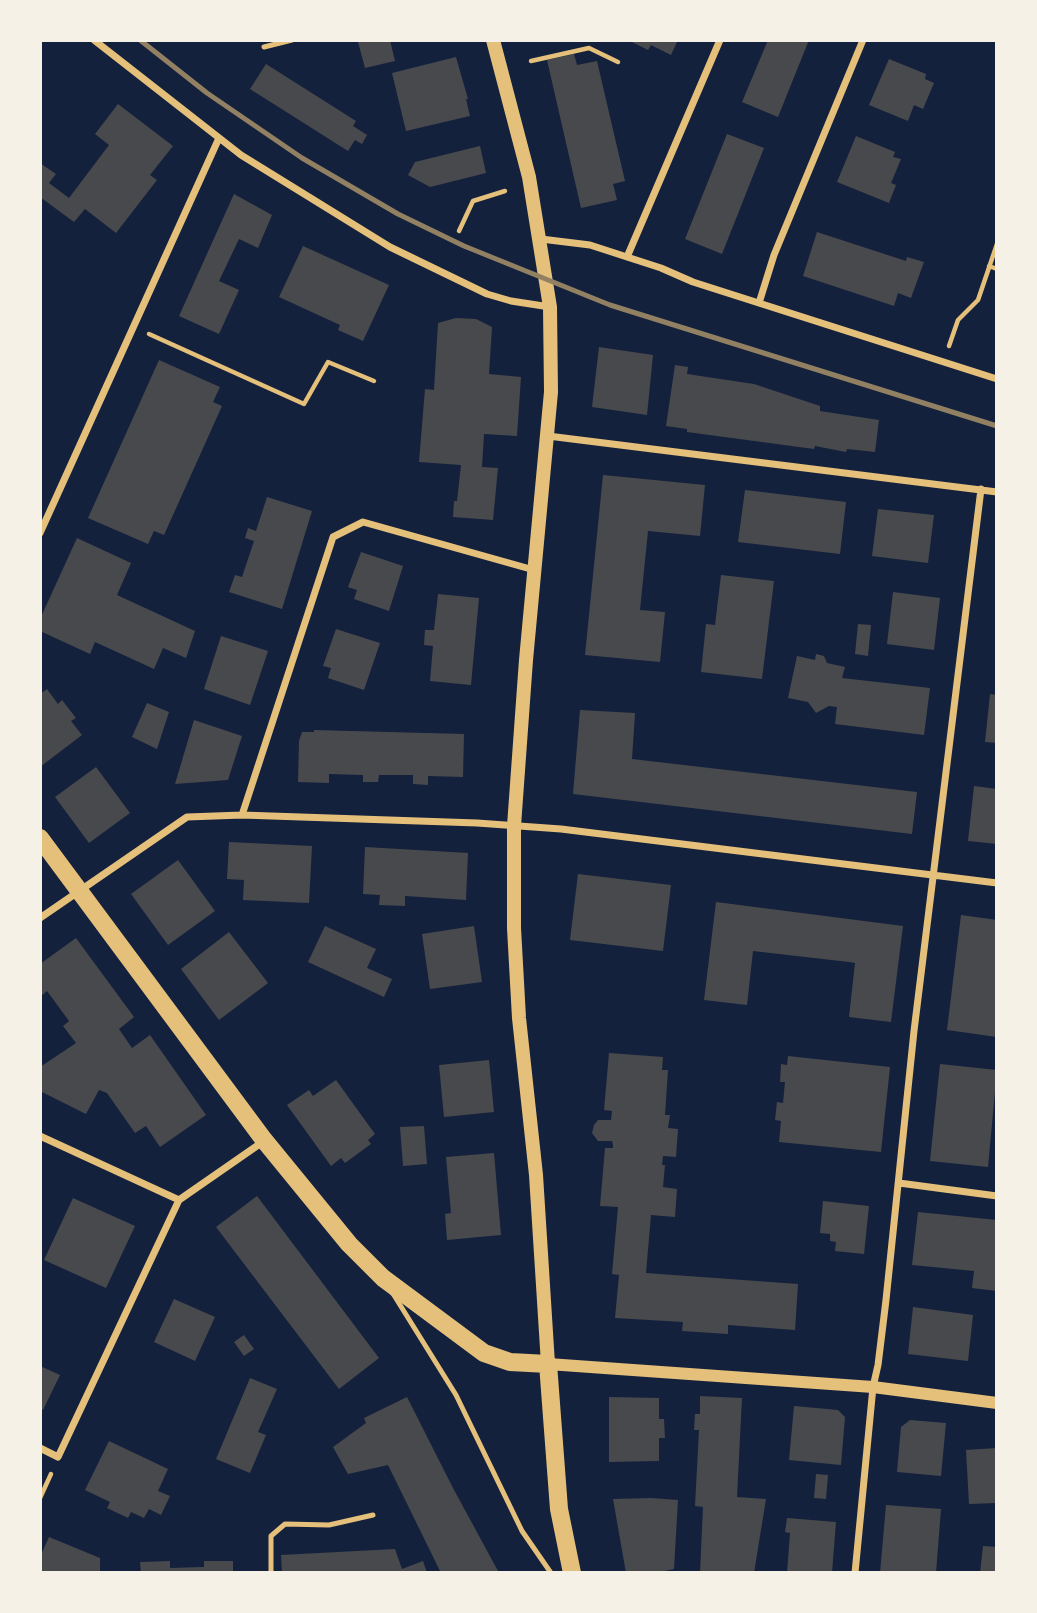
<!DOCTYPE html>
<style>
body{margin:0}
#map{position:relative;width:1037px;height:1613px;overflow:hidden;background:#14213d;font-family:"Times New Roman",serif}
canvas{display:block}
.frame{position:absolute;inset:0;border:42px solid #f6f1e7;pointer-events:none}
</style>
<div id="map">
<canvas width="1037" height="1613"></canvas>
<div class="frame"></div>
</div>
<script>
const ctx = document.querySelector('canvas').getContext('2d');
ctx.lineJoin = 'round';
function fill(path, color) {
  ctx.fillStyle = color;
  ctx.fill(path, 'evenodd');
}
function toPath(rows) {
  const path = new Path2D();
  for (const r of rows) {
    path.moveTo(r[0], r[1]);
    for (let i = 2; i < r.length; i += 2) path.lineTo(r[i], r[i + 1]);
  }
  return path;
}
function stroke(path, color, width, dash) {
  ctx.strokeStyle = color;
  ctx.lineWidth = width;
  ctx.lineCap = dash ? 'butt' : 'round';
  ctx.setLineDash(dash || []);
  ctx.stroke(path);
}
const building = toPath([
 [364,40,390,40,395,61,365,68,358,42],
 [628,40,678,40,671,55,651,45,648,50],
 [768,40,809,40,778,117,742,102],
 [574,54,577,65,597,61,625,181,613,184,617,200,581,208,547,60],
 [456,57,468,99,466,99,470,116,406,131,392,73],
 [889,59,926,74,925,79,934,83,923,109,914,105,908,121,869,105],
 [266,64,356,121,353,126,367,135,362,144,355,140,348,151,250,89],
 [118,104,173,146,150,175,157,180,116,233,85,209,74,222,40,197,40,163,56,174,49,183,69,198,109,145,95,134],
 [727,134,764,148,722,254,685,239],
 [856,136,895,152,893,157,901,159,891,183,896,185,889,203,837,182],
 [480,146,486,173,430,187,408,175,415,162],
 [234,194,272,215,258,248,239,239,219,281,239,290,219,334,179,316],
 [817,232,906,261,907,257,924,262,911,298,898,293,894,306,803,276],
 [303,246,389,285,363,341,338,330,340,325,279,297],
 [456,318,476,319,492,327,489,374,521,377,517,436,484,434,482,467,498,468,493,520,453,517,454,501,457,501,461,465,419,462,425,389,434,390,438,323],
 [599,347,653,355,647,415,592,407],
 [159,360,220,387,213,402,222,406,164,535,154,531,148,544,88,518],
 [675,365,688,367,687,374,754,384,820,406,820,411,879,420,875,452,847,449,846,452,815,446,814,449,687,432,687,429,666,426],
 [603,475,705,485,700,536,648,531,640,610,665,612,660,662,585,655],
 [745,490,846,502,840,554,738,542],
 [267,497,312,511,282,609,229,592,235,575,242,577,254,541,245,538,248,528,256,531],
 [878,509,934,515,928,563,872,556],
 [77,538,131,563,117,595,195,631,186,658,163,648,154,669,95,642,90,654,40,631,40,619],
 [361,552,403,566,389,611,354,599,357,590,348,587],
 [721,575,774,581,762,679,701,672,706,624,715,625],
 [893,592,940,598,934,650,887,644],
 [438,594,479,598,471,685,430,681,433,646,424,645,425,630,434,630],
 [858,624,871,625,868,656,855,654],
 [336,629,380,643,364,690,328,678,331,668,323,666],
 [221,636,268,651,250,705,204,689],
 [816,654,824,656,827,663,845,667,842,678,930,688,924,735,835,724,837,707,829,706,816,713,808,702,788,698,797,656,815,660],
 [47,689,58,704,62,700,76,718,71,721,82,735,40,767,40,694],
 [990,694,997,695,997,743,985,742],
 [147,703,169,712,157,749,132,737],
 [580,710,635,713,632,759,917,792,912,834,573,794],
 [194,720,242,736,228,780,175,784],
 [314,730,464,734,463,777,428,776,428,785,413,784,413,775,379,775,378,782,363,782,363,775,329,774,329,783,298,782,299,741,302,732,314,732],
 [96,767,130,813,89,843,55,797],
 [974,786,997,789,997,844,968,841],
 [229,842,312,846,309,903,243,900,244,880,227,879],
 [365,847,468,853,466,900,405,896,405,906,379,905,380,895,363,894],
 [178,860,215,911,168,945,131,894],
 [578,874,671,885,663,951,570,940],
 [716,902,903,926,891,1022,849,1017,855,963,849,962,753,951,747,1005,704,1000],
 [961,915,997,920,997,1037,947,1030],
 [325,926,376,949,367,968,392,979,384,997,308,962],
 [474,926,482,982,430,989,422,934],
 [229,932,268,983,219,1020,181,969],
 [76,938,134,1017,119,1029,132,1048,150,1035,206,1115,160,1147,146,1126,135,1133,107,1093,99,1090,86,1114,40,1091,40,1067,76,1043,63,1026,69,1021,47,991,40,997,40,964],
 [609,1053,663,1057,662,1070,668,1070,665,1115,670,1115,668,1128,678,1129,676,1157,663,1156,662,1165,665,1165,663,1187,677,1189,675,1217,651,1215,646,1273,798,1284,795,1330,728,1325,728,1334,682,1331,683,1322,615,1318,619,1275,612,1274,618,1207,600,1206,605,1148,613,1148,613,1145,612,1141,598,1141,592,1133,594,1125,598,1120,611,1120,612,1111,604,1110],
 [788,1056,890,1067,881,1152,779,1142,781,1121,775,1120,777,1102,783,1103,785,1082,780,1082,781,1064,787,1065],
 [489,1060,494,1112,444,1117,439,1065],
 [940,1064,997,1070,988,1167,930,1161],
 [336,1080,375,1134,368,1140,371,1144,345,1163,341,1158,331,1166,287,1105,309,1090,313,1096],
 [424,1126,427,1164,403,1166,400,1127],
 [494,1153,501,1235,447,1240,445,1214,451,1213,446,1157],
 [257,1196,379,1358,339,1389,216,1227],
 [73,1198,135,1226,106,1288,44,1260],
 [823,1201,869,1206,864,1254,835,1251,836,1242,830,1241,830,1234,820,1233],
 [918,1212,997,1220,997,1291,972,1288,974,1271,912,1265],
 [174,1299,215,1317,195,1361,154,1342],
 [913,1307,973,1315,968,1361,908,1354],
 [244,1335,254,1349,244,1356,234,1342],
 [40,1366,60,1375,43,1410,40,1408],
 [250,1378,277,1389,258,1432,266,1435,250,1473,216,1459],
 [700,1396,742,1398,737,1497,766,1499,754,1573,700,1573,703,1507,695,1506,699,1430,694,1430,695,1414,700,1414],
 [407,1397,453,1488,498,1571,494,1573,441,1573,388,1465,348,1474,333,1447,366,1423,364,1418],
 [609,1397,659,1398,659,1419,664,1419,665,1438,659,1438,659,1461,609,1462],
 [794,1406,838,1410,845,1417,841,1465,789,1460],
 [910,1420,946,1423,941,1476,897,1472,901,1427],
 [109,1441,168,1469,158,1491,170,1496,161,1515,149,1509,144,1518,131,1512,128,1518,107,1508,110,1502,85,1490],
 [997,1448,997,1503,969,1504,966,1450],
 [816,1474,828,1475,826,1499,814,1498],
 [651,1498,678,1500,674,1569,654,1573,626,1573,613,1499],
 [886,1505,941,1509,936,1573,880,1573],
 [787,1518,836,1522,832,1573,787,1573,790,1533,785,1532],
 [49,1537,100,1558,100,1573,40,1573,40,1557],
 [983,1546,997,1547,997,1573,980,1573],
 [395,1549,402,1569,423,1561,427,1573,282,1573,281,1555],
 [170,1561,170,1568,204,1567,204,1561,233,1561,233,1573,141,1573,140,1562]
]);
const path = toPath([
 [531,61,589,48,618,62],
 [459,231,473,201,505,191],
 [989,266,997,269],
 [149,334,304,404,328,362,374,381],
 [949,346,958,320,978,300,997,244],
 [40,1498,51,1474]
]);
const service = toPath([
 [264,47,292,40],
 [392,1292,456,1395,522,1531,551,1573],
 [271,1573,271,1536,285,1524,329,1525,373,1515]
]);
const minor = toPath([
 [94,40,241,155,390,247,487,294,511,301,550,307],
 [541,239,590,245,661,268,693,282,997,379],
 [627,257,720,40],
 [759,303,774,255,863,40],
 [548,436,997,492],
 [40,533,219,138],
 [242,815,333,537,363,522,534,570],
 [40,918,187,817,242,815,477,823,561,829,997,883],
 [40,1136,179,1200,264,1141],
 [899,1183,997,1196],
 [40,1448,58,1457,179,1200],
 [855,1573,873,1387,878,1365,886,1300,914,1031,981,489]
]);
const tertiary = toPath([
 [548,1364,873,1387,997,1403]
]);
const secondary = toPath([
 [493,40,529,177,550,307,551,392,526,660,514,826,514,928,519,1018,536,1175,548,1364]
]);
const primary = toPath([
 [40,838,264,1140,349,1244,383,1278,484,1353,510,1362,548,1364,559,1509,572,1573]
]);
const rail = toPath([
 [140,40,207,93,302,158,398,214,464,246,610,305,997,426]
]);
fill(building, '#48494c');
stroke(path, '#e5c07b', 4.5);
stroke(service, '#e5c07b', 5);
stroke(minor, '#e5c07b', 7);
stroke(tertiary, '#e5c07b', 12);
stroke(secondary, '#e5c07b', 14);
stroke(primary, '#e5c07b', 18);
stroke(rail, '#918062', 5);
</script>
